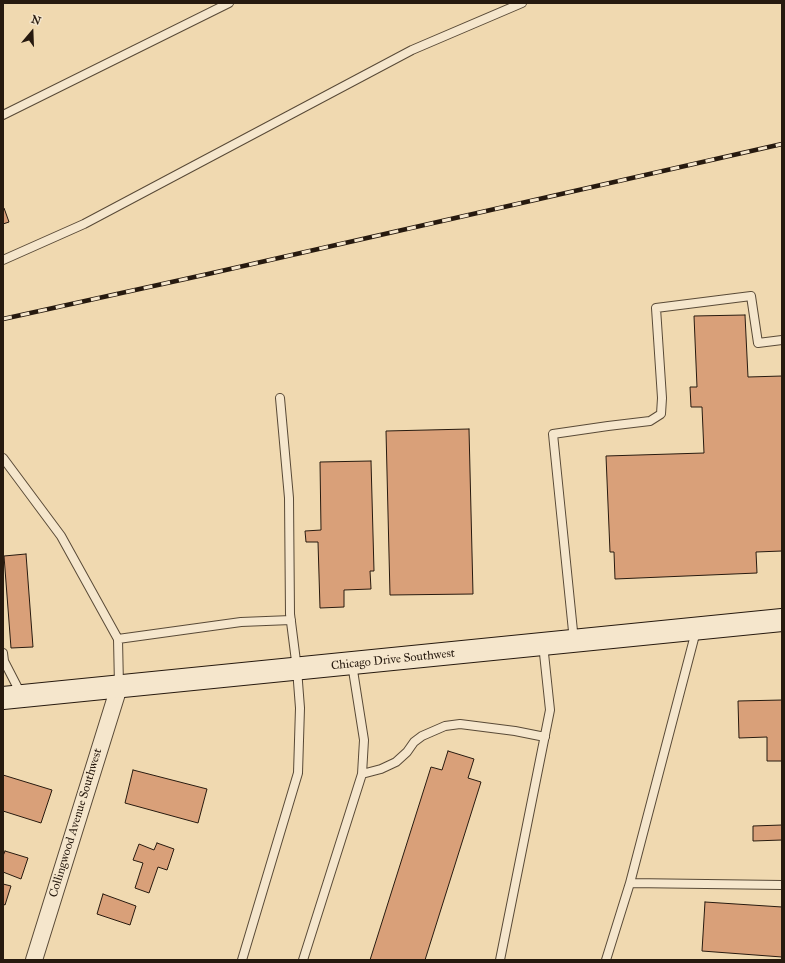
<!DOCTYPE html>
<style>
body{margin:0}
#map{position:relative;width:785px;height:963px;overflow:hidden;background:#f0d9b0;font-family:"IM FELL Great Primer",serif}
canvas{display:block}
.frame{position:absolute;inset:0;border:4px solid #271a0f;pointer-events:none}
.north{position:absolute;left:12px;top:12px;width:40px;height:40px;-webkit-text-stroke:3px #f5e6cc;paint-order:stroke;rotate:19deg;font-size:11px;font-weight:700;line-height:16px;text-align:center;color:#271a0f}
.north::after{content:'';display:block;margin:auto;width:14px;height:18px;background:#271a0f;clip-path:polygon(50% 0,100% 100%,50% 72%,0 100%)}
</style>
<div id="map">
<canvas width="785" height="963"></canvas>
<div class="frame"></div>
<div class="north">N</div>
</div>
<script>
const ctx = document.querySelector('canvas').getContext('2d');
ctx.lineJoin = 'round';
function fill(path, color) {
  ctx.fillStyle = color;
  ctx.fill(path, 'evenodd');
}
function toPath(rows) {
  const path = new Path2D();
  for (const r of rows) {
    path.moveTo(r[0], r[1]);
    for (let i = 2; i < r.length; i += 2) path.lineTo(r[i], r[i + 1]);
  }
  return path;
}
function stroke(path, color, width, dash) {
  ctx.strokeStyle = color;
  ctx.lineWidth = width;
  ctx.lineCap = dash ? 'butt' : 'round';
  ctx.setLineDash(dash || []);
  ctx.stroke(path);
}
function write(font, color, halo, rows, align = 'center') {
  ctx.font = font + ' "IM FELL Great Primer",serif';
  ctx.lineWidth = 3;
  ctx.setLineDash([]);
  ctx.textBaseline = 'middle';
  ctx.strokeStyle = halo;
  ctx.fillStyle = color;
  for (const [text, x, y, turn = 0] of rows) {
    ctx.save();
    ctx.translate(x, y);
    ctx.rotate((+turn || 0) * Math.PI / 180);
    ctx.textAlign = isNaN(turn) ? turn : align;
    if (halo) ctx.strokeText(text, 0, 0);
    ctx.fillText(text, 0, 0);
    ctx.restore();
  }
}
const building = toPath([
 [3,208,4,208,9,222,3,224,3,208],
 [745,315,748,377,782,376,782,551,756,552,757,573,615,579,614,552,610,552,606,456,704,453,702,407,691,407,690,387,697,387,694,316,745,315],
 [469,429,473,594,390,595,386,431,469,429],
 [371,461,374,571,370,571,371,589,344,590,344,607,320,608,318,542,306,542,305,531,321,530,320,462,371,461],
 [26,554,33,647,11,648,4,556,26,554],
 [782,700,782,761,767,761,767,737,739,738,738,701,782,700],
 [448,751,474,759,468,778,481,782,425,960,370,960,431,767,442,770,448,751],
 [133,770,207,789,198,823,125,803,133,770],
 [3,775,52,790,41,823,3,811,3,775],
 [782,825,782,840,753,841,753,826,782,825],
 [157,843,174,849,167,870,158,867,149,893,135,888,143,863,133,860,139,844,154,850,157,843],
 [5,851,28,858,21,879,3,872,3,856,5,851],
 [3,884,11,886,5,905,3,904,3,884],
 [103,894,136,906,130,925,97,914,103,894],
 [705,902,782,907,782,957,702,951,705,902]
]);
const service = toPath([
 [3,115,229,3],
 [3,260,84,224,412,50,522,3],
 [3,458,61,536,118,639,119,686],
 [696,631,630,883,782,885],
 [118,639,241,622,291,620],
 [574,641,553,434,608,426,650,421,661,414,662,398,656,308,751,296,758,343,782,340],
 [3,653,4,661,21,694],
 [362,774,381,769,396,762,407,752,414,742,422,736,445,726,460,724,515,731,545,737],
 [242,960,298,773,300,708,297,669,290,614,289,498,280,398],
 [303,960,362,774,364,740,352,664],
 [500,960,550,710,543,644],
 [606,960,630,883]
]);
const minor = toPath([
 [34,960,119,687]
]);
const secondary = toPath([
 [3,698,782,620]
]);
const rail = toPath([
 [3,319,208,274,782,144]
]);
const streetNames = [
 ["Chicago Drive Southwest",393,660,-6],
 ["Collingwood Avenue Southwest",76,823,-73]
];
fill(building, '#d9a079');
stroke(building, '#271a0f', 1);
stroke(service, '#594a37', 10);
stroke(minor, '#594a37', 18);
stroke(secondary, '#271a0f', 24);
stroke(service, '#f5e6cc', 8);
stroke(minor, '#f5e6cc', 16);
stroke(secondary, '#f5e6cc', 22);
stroke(rail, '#271a0f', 4.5);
stroke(rail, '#f5e6cc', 3, [9]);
write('12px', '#271a0f', '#f5e6cc', streetNames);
</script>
